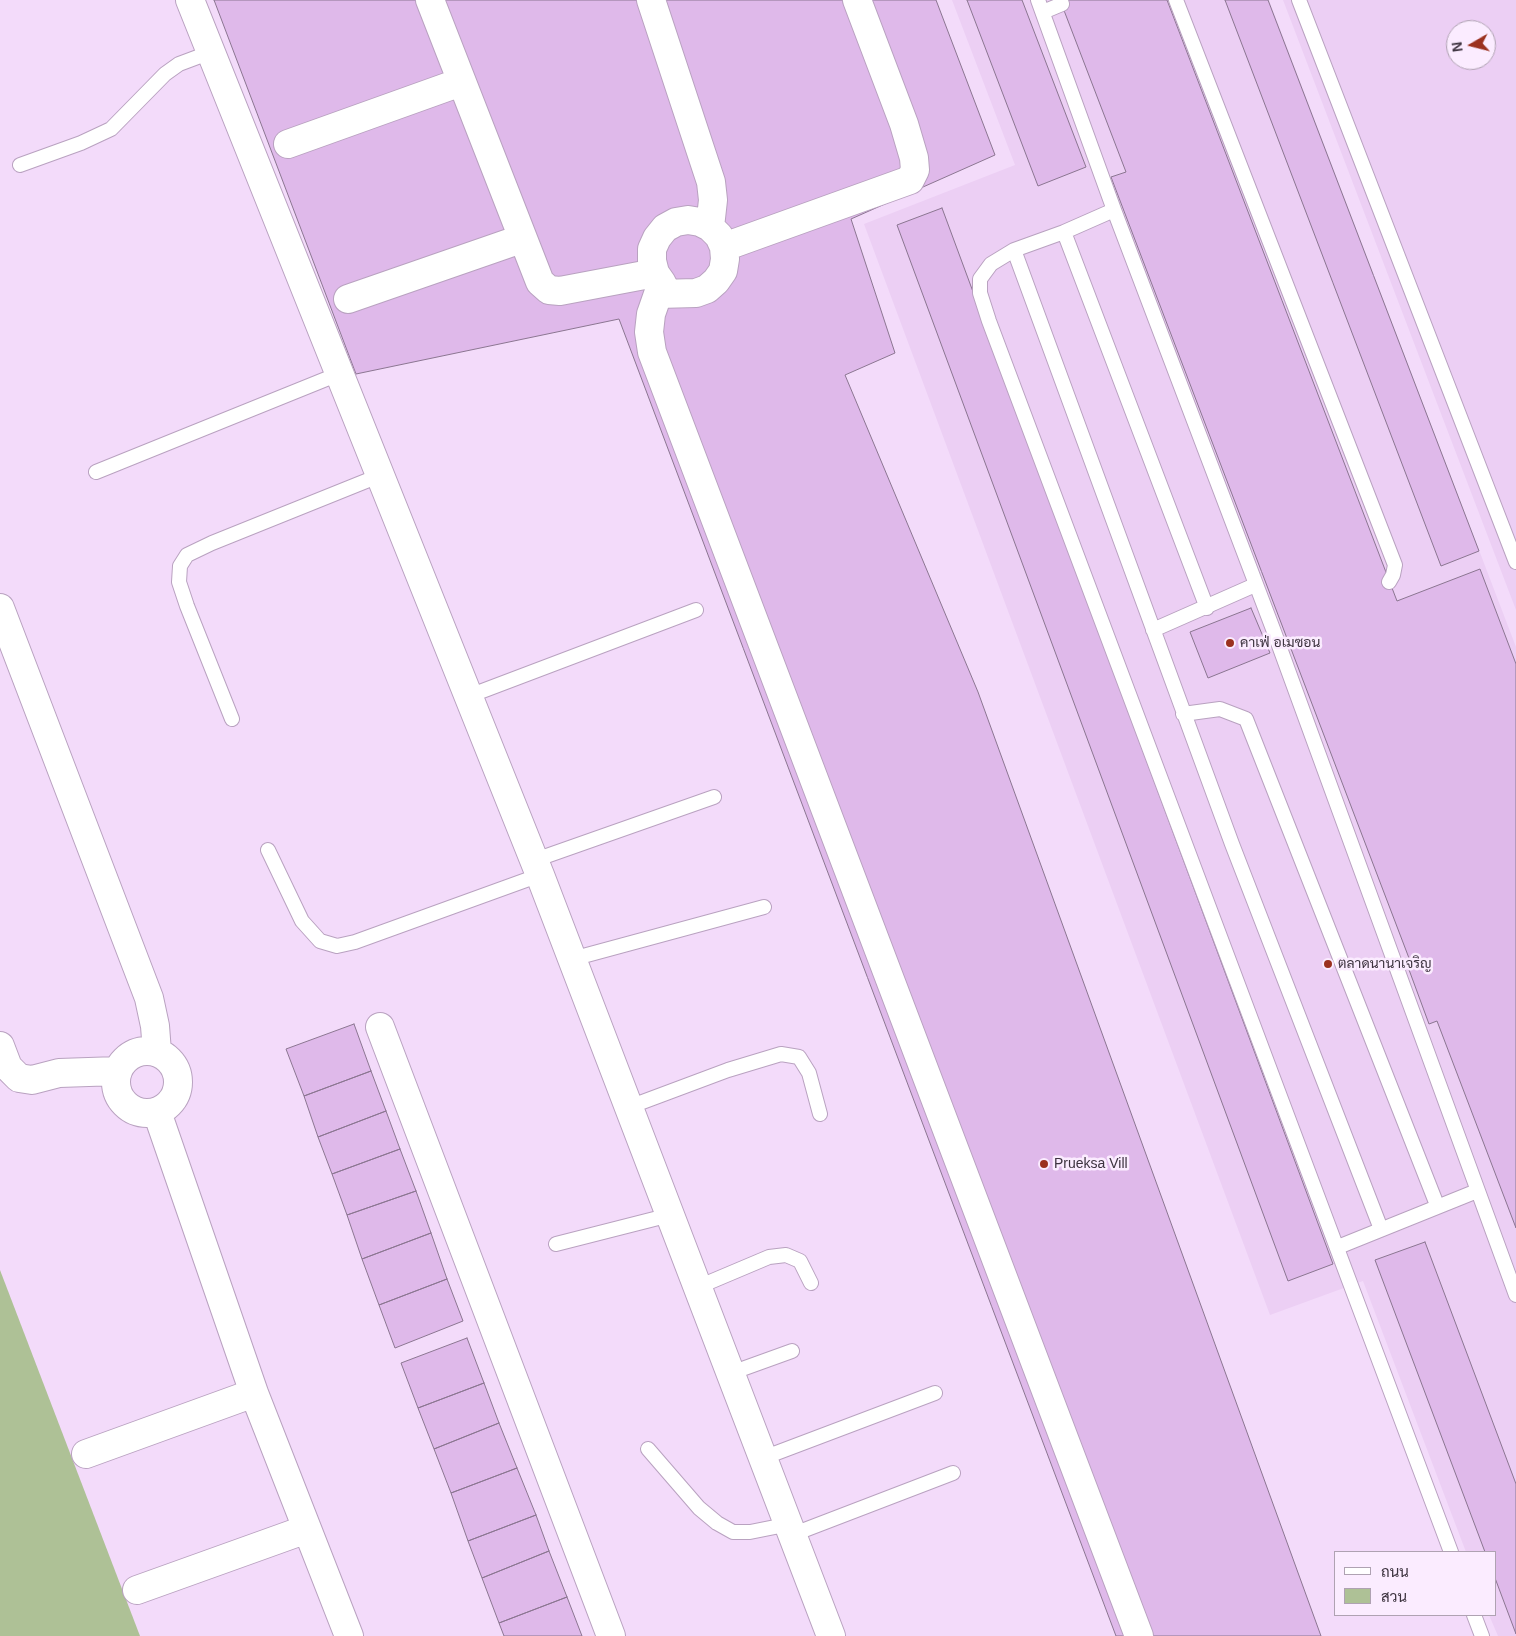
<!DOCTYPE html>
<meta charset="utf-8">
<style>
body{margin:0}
#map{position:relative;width:1516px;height:1636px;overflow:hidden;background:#f3dbfa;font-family:Helvetica,Sarabun,sans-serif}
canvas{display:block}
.legend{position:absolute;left:1334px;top:1551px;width:162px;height:65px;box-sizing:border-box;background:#fbecff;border:1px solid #afa2b2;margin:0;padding:6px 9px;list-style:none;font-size:15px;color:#3d333f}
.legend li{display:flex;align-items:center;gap:10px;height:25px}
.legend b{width:25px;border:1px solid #afa2b2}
.north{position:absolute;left:1446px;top:20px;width:50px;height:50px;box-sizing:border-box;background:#fbecff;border:1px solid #afa2b2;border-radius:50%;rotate:262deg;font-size:14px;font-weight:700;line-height:20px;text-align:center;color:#3d333f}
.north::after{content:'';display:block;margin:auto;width:18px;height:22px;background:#9b311f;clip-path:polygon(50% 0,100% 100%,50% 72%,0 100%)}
</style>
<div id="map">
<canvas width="1516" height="1636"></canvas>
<ul class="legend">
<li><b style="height:6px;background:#fff"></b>ถนน</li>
<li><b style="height:14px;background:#aec196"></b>สวน</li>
</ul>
<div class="north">N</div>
</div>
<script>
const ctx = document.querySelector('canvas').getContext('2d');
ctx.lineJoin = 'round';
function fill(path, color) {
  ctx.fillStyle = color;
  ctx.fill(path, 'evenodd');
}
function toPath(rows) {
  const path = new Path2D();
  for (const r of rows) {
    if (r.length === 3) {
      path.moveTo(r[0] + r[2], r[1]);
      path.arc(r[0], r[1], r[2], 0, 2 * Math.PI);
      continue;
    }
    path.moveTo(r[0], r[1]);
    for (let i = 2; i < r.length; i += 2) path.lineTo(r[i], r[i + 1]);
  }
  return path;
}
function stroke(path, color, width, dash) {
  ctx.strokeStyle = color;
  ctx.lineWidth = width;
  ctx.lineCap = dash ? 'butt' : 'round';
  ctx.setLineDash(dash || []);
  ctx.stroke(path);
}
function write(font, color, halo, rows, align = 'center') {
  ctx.font = font + ' Helvetica,Sarabun,sans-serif';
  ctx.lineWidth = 5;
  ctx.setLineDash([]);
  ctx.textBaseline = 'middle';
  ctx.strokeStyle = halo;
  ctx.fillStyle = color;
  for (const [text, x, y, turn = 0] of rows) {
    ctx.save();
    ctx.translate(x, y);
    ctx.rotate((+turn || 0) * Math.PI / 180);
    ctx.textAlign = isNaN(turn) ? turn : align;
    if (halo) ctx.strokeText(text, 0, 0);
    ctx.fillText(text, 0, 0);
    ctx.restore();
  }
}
const built = toPath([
 [952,0,1269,0,1516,647,1516,1636,1498,1636,1489,1615,1495,1615,1495,1552,1466,1552,1363,1281,1270,1315,864,224,1015,165],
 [1283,0,1516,0,1516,610],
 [1456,30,1486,30,1486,60,1456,60]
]);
const green = toPath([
 [0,1270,140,1636,0,1636]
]);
const building = toPath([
 [214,0,936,0,995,155,851,219,895,353,845,375,978,692,1321,1636,1116,1636,619,319,356,374,214,0],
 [967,0,1022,0,1086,167,1038,186,967,0],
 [1060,0,1167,0,1397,601,1480,569,1516,664,1516,1228,1437,1021,1429,1024,1408,967,1412,966,1111,177,1126,172,1060,0],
 [1225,0,1268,0,1479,551,1441,566,1225,0],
 [942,208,1333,1264,1288,1281,897,225,942,208],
 [1251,608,1270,653,1208,678,1190,632,1251,608],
 [354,1024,371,1071,304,1096,286,1049,354,1024],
 [371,1071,386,1111,318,1137,304,1096,371,1071],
 [386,1111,400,1149,332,1174,318,1137,386,1111],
 [400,1149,416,1191,347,1215,332,1174,400,1149],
 [416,1191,431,1233,362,1259,347,1215,416,1191],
 [431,1233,447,1279,379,1305,362,1259,431,1233],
 [1425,1242,1516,1484,1516,1634,1495,1578,1495,1552,1485,1552,1375,1260,1425,1242],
 [447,1279,463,1321,395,1348,379,1305,447,1279],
 [467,1338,484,1383,418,1408,401,1363,467,1338],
 [484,1383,499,1423,434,1449,418,1408,484,1383],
 [499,1423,517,1468,451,1493,434,1449,499,1423],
 [517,1468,536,1515,468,1541,451,1493,517,1468],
 [536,1515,549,1551,482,1578,468,1541,536,1515],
 [549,1551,567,1597,499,1623,482,1578,549,1551],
 [567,1597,582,1636,504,1636,499,1623,567,1597]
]);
const lane = toPath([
 [1038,0,1114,210,1273,629,1516,1295],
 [1176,0,1395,565,1393,575,1389,582],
 [1299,0,1516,562],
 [1043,12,1062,4],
 [20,165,81,143,111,129,165,74,179,64,211,52],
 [1114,210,1064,232,1014,250,991,264,980,279,980,293,989,321,1451,1552],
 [1064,232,1207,608],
 [1014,250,1232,844,1381,1229],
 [96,472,341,373],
 [1153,630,1255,585],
 [469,696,696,610],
 [1183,714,1220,709,1246,719,1437,1205],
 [232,719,187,606,179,582,180,566,187,555,212,543,381,475],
 [268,850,302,921,320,941,337,946,355,942,540,875],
 [535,860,714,797],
 [572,959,764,907],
 [629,1107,728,1070,781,1054,799,1057,809,1073,820,1114],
 [556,1244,670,1215],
 [1338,1247,1477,1191],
 [698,1287,769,1257,786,1255,800,1261,811,1283],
 [731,1373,792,1351],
 [648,1449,699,1508,717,1523,733,1532,750,1532,790,1524],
 [763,1458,935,1393],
 [794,1534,953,1473],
 [1474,1615,1482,1636]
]);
const street = toPath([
 [190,0,540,875,831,1636],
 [430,0,540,282,549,290,560,291,655,273],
 [651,0,711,182,713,200,710,227],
 [288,144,461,82],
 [688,220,700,222,710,227,719,236,724,247,725,259,723,271,716,281,707,289,696,293,658,294,662,283,655,273,652,261,652,249,657,238,665,228,676,222,688,220],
 [724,247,910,180,915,170,914,158,904,124,857,0],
 [658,294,651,314,649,332,652,352,1139,1636],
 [348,299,521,239],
 [0,608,149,998,155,1026,157,1052],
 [380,1027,611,1636],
 [0,1046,8,1067,19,1078,32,1080,59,1073,118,1071],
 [147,1082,31],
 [157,1112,254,1393,349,1636],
 [86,1454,254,1393],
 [137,1590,307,1529]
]);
const markers = [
 [1230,643,5,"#9b311f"],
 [1328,964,5,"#9b311f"],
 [1044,1164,5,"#9b311f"]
];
const poiNames = [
 ["คาเฟ่ อเมซอน",1240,643],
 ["ตลาดนานาเจริญ",1338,964],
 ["Prueksa Vill",1054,1164]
];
fill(built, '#eccff4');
fill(green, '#aec196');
fill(building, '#dfb9ea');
stroke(building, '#8b7691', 1);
stroke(lane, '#b9a2c0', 16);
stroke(street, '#b9a2c0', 30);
stroke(lane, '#fff', 14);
stroke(street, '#fff', 28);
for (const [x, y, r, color] of markers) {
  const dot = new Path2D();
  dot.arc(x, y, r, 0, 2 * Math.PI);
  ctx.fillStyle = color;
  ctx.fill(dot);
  stroke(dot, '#fbecff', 2);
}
write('14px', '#3d333f', '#fbecff', poiNames, 'left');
</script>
